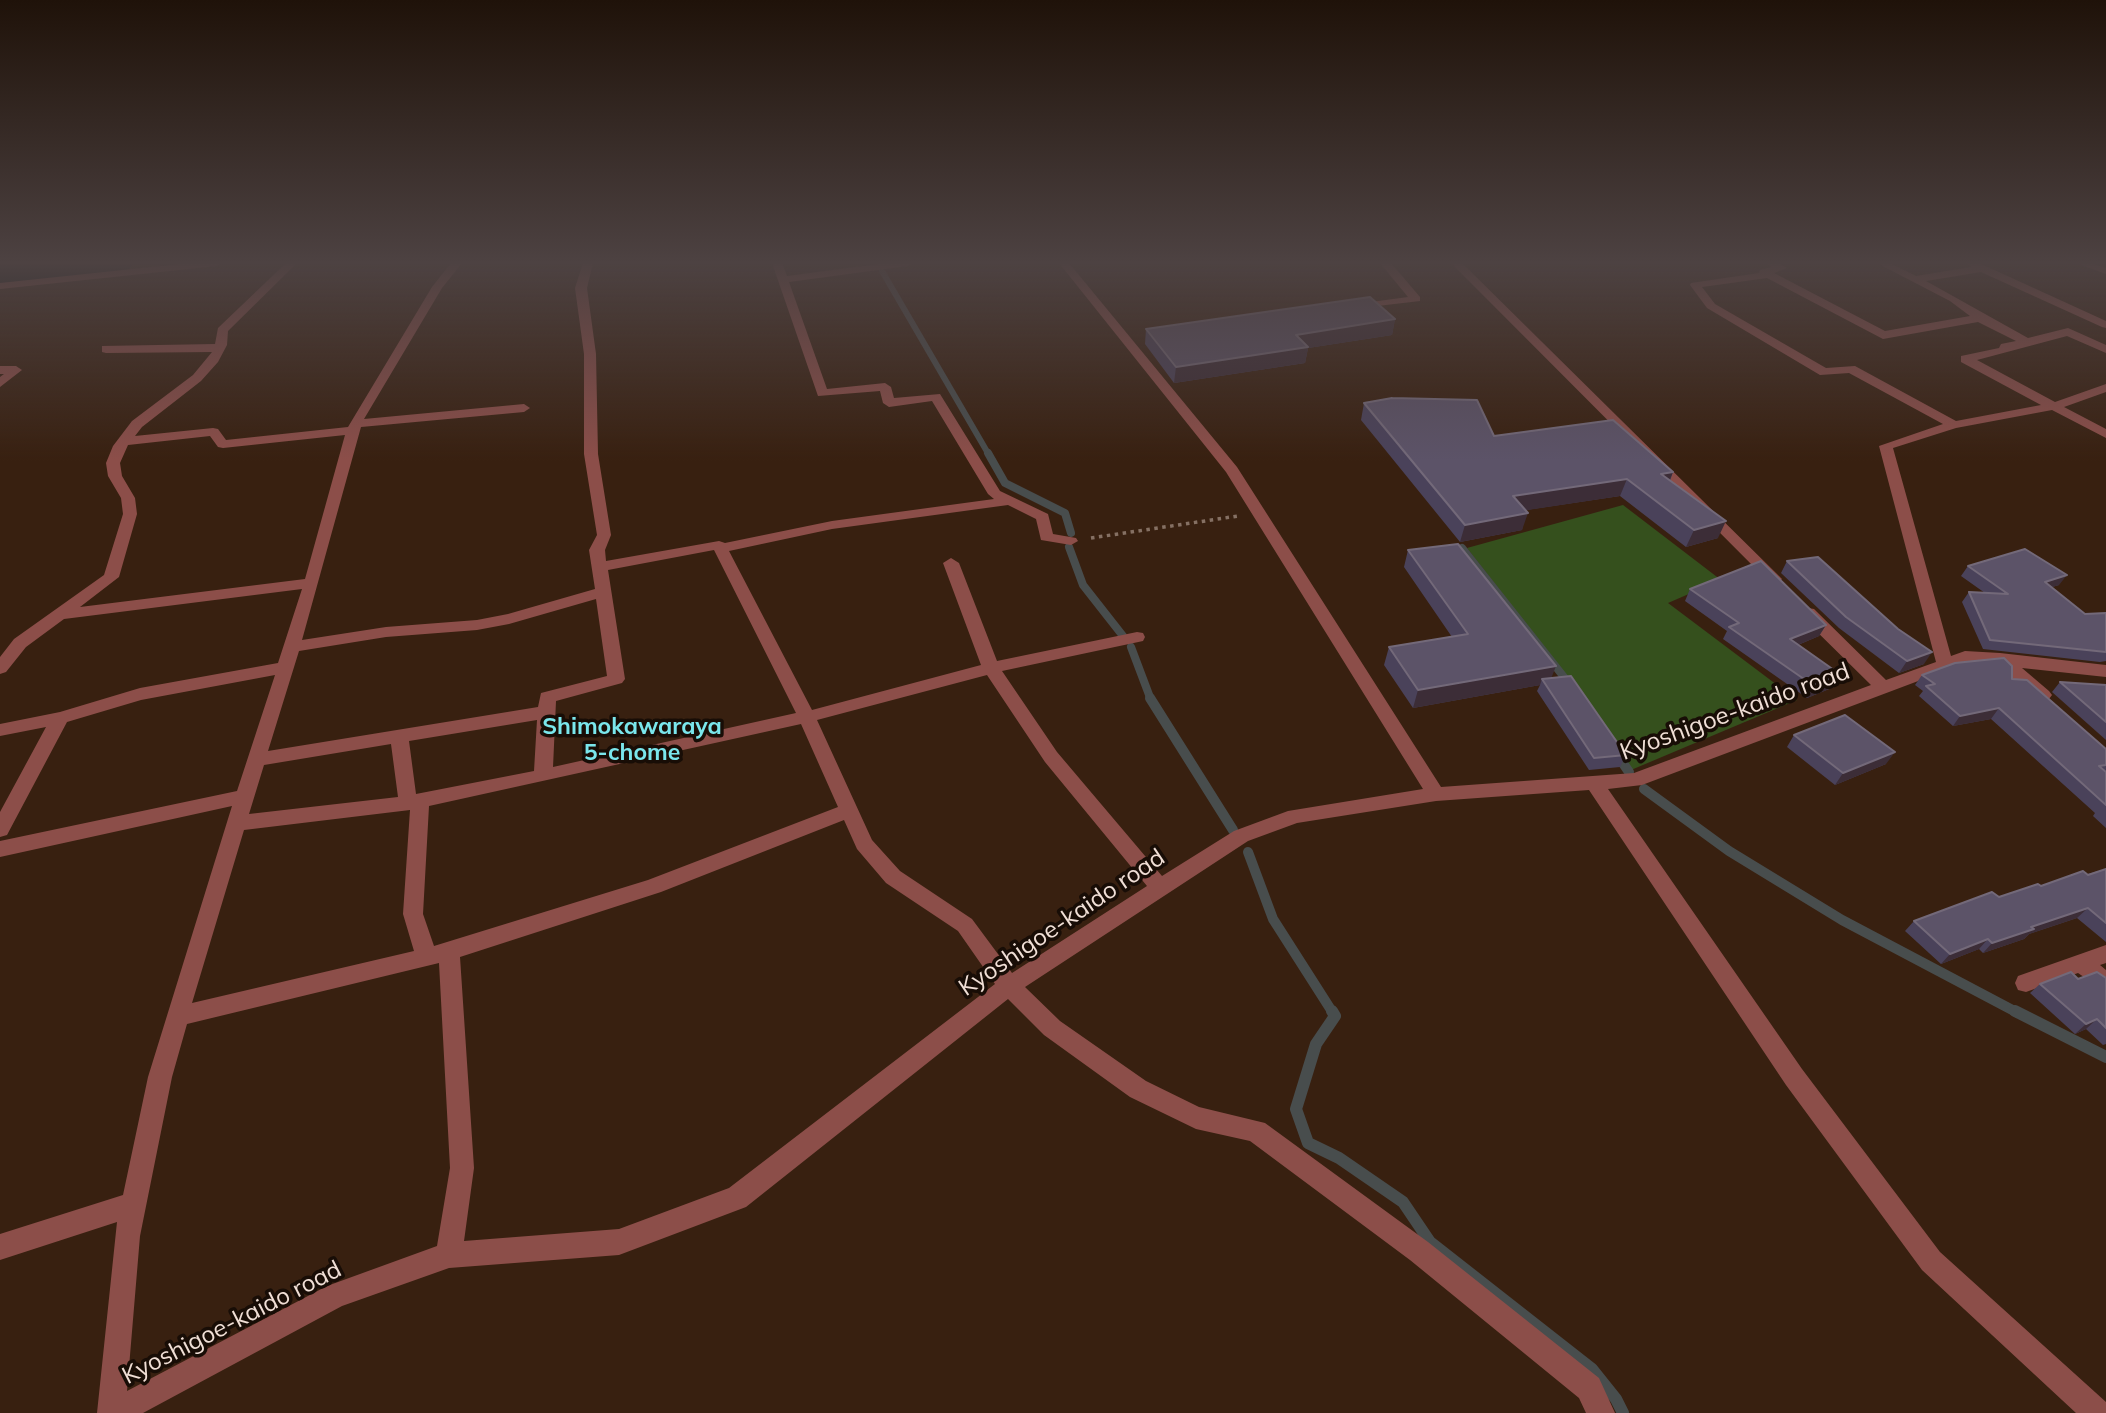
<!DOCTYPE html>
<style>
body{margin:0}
canvas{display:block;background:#382010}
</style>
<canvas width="2106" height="1413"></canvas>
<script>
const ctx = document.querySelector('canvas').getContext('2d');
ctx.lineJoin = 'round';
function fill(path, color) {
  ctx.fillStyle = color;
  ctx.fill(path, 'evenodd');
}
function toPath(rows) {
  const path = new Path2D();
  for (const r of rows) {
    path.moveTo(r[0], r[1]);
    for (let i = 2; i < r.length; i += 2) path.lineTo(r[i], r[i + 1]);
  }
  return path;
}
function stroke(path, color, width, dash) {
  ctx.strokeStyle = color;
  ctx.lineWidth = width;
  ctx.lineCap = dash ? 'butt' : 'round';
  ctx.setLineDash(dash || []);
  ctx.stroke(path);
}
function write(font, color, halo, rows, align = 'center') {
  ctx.font = font + ' Mulish,sans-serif';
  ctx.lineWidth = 7;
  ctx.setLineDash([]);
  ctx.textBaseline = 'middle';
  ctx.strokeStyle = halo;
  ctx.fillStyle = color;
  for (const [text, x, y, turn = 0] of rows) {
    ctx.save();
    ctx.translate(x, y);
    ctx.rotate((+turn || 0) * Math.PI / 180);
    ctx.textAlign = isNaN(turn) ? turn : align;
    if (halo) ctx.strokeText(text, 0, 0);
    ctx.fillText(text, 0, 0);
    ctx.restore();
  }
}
const green = toPath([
 [1623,505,1721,580,1668,603,1797,700,1631,770,1559,666,1467,548]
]);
const streamFar3 = toPath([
 [882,271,989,455]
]);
const streamFar2 = toPath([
 [988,453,1005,483,1065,513,1071,533],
 [1069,547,1083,585,1123,636],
 [1462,548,1571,686],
 [1131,647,1151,700]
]);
const streamFar1 = toPath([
 [1150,698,1233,830],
 [1616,753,1629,772],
 [1644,789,1729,851,1842,920,2018,1013],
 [1248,852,1273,919,1333,1013]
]);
const stream = toPath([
 [1332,1011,1335,1016,1316,1044,1296,1109,1308,1143,1339,1158,1403,1202,1430,1242,1592,1369,1616,1399,1623,1413],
 [2015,1011,2106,1057]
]);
const river = toPath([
 [21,263,133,263,129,270,117,273,0,285,0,265,21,263]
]);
const path = toPath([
 [1091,538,1238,516]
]);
const minor = toPath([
 [189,263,222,263,217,266,0,289,0,283,189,263],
 [286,263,297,263,228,331,227,345,218,362,201,381,142,427,135,436,213,428,218,429,226,440,348,427,432,287,451,263,462,263,442,288,364,419,524,404,530,408,524,412,361,427,302,640,386,627,477,620,508,614,595,589,589,550,597,535,584,454,584,354,575,288,583,263,593,263,587,288,596,354,598,454,611,535,605,550,606,561,719,541,725,543,832,521,994,499,988,494,932,401,889,407,883,403,880,391,818,396,772,263,782,263,787,276,886,263,913,263,908,266,789,282,827,389,885,383,891,387,894,398,940,394,1000,491,1048,514,1053,534,1076,538,1078,541,1071,545,1041,540,1036,519,1008,505,832,529,729,551,812,710,981,665,943,563,951,558,959,563,997,661,1137,632,1143,633,1145,637,1143,641,1002,671,1057,752,1162,876,1234,831,1288,811,1423,789,1226,472,1059,263,1069,263,1237,467,1441,787,1634,773,1871,685,1802,617,1800,613,1802,609,1808,608,1814,609,1886,680,1936,662,1879,446,1943,424,1849,373,1820,375,1707,308,1690,285,1691,283,1759,273,1760,270,1771,267,1766,263,1779,263,1787,268,1774,273,1885,331,1970,316,1950,301,1877,263,1890,263,1916,276,1971,267,1966,263,1979,263,2106,321,2106,328,2102,327,1981,272,1926,281,2028,338,2068,328,2106,345,2106,353,2067,336,1977,360,2055,402,2106,384,2106,392,2064,407,2106,429,2106,438,2052,410,1956,428,1893,448,1951,656,1965,651,2000,653,2106,665,2106,677,2022,668,2049,691,2052,695,2049,699,2043,701,2037,699,1997,666,1966,663,1642,785,1608,789,1802,1069,1940,1252,2106,1402,2106,1413,2076,1413,1922,1270,1786,1085,1589,790,1436,801,1297,823,1248,841,1025,987,1060,1021,1146,1081,1199,1107,1265,1123,1428,1242,1599,1378,1615,1413,1586,1413,1579,1398,1410,1260,1250,1141,1196,1129,1130,1097,1044,1035,1008,999,746,1207,619,1255,449,1268,342,1306,143,1413,97,1413,117,1222,0,1260,0,1234,123,1195,148,1077,232,806,0,857,0,841,237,791,275,675,141,700,67,722,7,835,0,837,0,812,46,727,0,736,0,724,60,712,140,688,278,663,302,589,64,619,26,647,6,672,0,674,0,657,14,639,104,575,123,514,121,498,108,476,106,463,113,446,132,421,193,375,212,352,106,353,102,352,102,346,215,344,218,328,286,263],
 [1767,278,1883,339,1978,322,2016,341,2001,344,1999,348,1961,356,1961,362,2041,405,1956,421,1855,366,1826,368,1715,304,1702,287,1767,278],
 [345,435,305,579,80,607,119,577,137,514,135,498,122,476,120,463,128,445,210,436,218,447,223,448,345,435],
 [714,550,796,713,553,767,556,701,622,683,625,679,608,570,714,550],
 [596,599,607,676,541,693,538,707,268,751,299,651,386,637,477,630,509,624,596,599],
 [987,675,1045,762,1147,886,1012,973,972,919,900,871,872,840,817,720,987,675],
 [537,720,534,771,416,794,409,741,537,720],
 [801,724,838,807,648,880,434,946,423,914,429,806,801,724],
 [391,744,398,797,249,814,264,765,391,744],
 [410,810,403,914,414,951,192,1003,244,830,410,810],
 [844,820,857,849,886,883,958,931,995,984,729,1188,619,1229,464,1241,474,1168,460,957,661,892,844,820],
 [439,963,450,1168,437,1246,327,1286,127,1391,140,1236,172,1077,187,1024,439,963],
 [1380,263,1391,263,1420,297,1420,301,1352,309,1352,305,1356,304,1408,297,1380,263],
 [1451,263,1462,263,1779,576,1782,579,1779,582,1769,582,1451,263],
 [2076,263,2091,263,2106,268,2106,274,2076,263],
 [0,366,16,366,22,370,0,387,0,377,4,374,0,374,0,366],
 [2106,945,2106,963,2100,965,2106,970,2106,992,2078,973,2026,992,2018,990,2015,983,2018,976,2106,945]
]);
const wall = toPath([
 [1395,319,1392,335,1308,348,1305,363,1174,383,1145,344,1146,329],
 [1364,403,1494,436,1673,472,1670,481,1718,538,1686,547,1620,496,1526,510,1522,530,1460,542,1361,420],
 [1408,550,1551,679,1626,755,1620,767,1589,770,1537,691,1540,685,1413,708,1384,665,1389,647,1452,637,1404,567],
 [1787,561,1924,664,1899,673,1839,628,1781,573],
 [1968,566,2059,585,2052,587,2085,614,2106,613,2106,661,2100,662,1983,649,1962,602,1969,592,1985,593,1961,576],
 [1690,589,1826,625,1819,636,1798,645,1841,675,1834,687,1807,698,1723,639,1727,631,1685,601],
 [1922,675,2012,679,2106,749,2106,828,2093,816,2095,813,1991,719,1953,726,1919,696,1923,691,1915,685],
 [2060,682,2106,685,2106,740,2052,692],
 [1794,735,1886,764,1835,785,1787,747],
 [2106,869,2106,942,2077,918,2029,934,2024,939,1983,953,1979,949,1941,964,1905,931,1914,921],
 [2106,978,2106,1044,2103,1045,2086,1029,2075,1034,2030,993,2040,984,2078,979]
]);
const shadedWall = toPath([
 [1395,319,1392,335,1308,348,1305,363,1174,383,1176,367,1296,335],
 [1673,472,1666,489,1661,474],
 [1627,479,1620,496,1508,513,1513,496],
 [1528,513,1522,530,1460,542,1465,525],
 [1726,521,1718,538,1686,547,1694,530],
 [2067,575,2059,585,2038,591,2045,582],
 [1826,625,1819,636,1783,651,1790,639],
 [1932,652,1924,664,1899,673,1907,661],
 [1556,666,1549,684,1542,679,1540,685,1413,708,1418,690],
 [1841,675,1834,687,1807,698,1814,686],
 [1999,708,1991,719,1953,726,1960,716],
 [1895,752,1886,764,1835,785,1843,773],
 [2088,908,2077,918,2029,934,2024,939,1983,953,1992,943,2031,927],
 [1988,939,1979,949,1941,964,1950,954],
 [2097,1019,2086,1029,2075,1034,2086,1024]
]);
const building = toPath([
 [1370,297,1395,319,1296,335,1308,347,1176,367,1146,329,1370,297],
 [1392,398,1477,400,1494,436,1613,420,1673,472,1661,474,1726,521,1694,530,1627,479,1513,496,1528,513,1465,525,1364,403,1392,398],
 [1458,544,1556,666,1418,690,1389,647,1468,634,1408,550,1458,544],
 [2025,549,2067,575,2045,582,2085,614,2106,613,2106,652,1990,640,1969,592,2008,594,1968,566,2025,549],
 [1818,557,1898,629,1932,652,1907,661,1846,617,1787,561,1818,557],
 [1761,561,1826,625,1790,639,1841,675,1814,686,1729,627,1739,623,1690,589,1761,561],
 [2004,658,2012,666,2012,679,2027,680,2106,749,2106,765,2099,766,2106,772,2106,805,1999,708,1960,716,1926,686,1935,684,1922,675,1955,663,2004,658],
 [1571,676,1626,755,1594,758,1542,679,1571,676],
 [2060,682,2106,685,2106,722,2060,682],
 [1845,715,1895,752,1843,773,1794,735,1845,715],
 [2106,869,2106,923,2088,908,2031,927,2034,929,1992,943,1988,939,1950,954,1914,921,1992,892,1999,897,2038,884,2041,886,2083,871,2088,875,2106,869],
 [2071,972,2078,979,2097,972,2106,978,2106,1028,2097,1019,2086,1024,2040,984,2071,972]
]);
const neighbourhoodNames = [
 ["Shimokawaraya",632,727],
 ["5-chome",632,753]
];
const nearStreetnames = [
 ["Kyoshigoe-kaido road",1735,712,-20],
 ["Kyoshigoe-kaido road",1062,923,-34],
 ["Kyoshigoe-kaido road",232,1323,-27]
];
fill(green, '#35501d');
stroke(streamFar3, '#484d4d', 6);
stroke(streamFar2, '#484d4d', 8);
stroke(streamFar1, '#484d4d', 10);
stroke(stream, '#484d4d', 12);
fill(river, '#000f12');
stroke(path, '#857063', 3.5, [3.5, 4.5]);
fill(minor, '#8c4e49');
fill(wall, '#4a425a');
fill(shadedWall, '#3c2d37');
fill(building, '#5c5368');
stroke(building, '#736979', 2);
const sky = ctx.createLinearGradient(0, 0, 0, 461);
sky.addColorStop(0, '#1f1209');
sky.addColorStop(0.57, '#4d4242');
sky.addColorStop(1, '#4d424200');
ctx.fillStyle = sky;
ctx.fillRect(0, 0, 2106, 461);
write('bold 23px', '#7ae6ec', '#180d06', neighbourhoodNames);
write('24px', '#f0dfd6', '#180d06', nearStreetnames);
</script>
